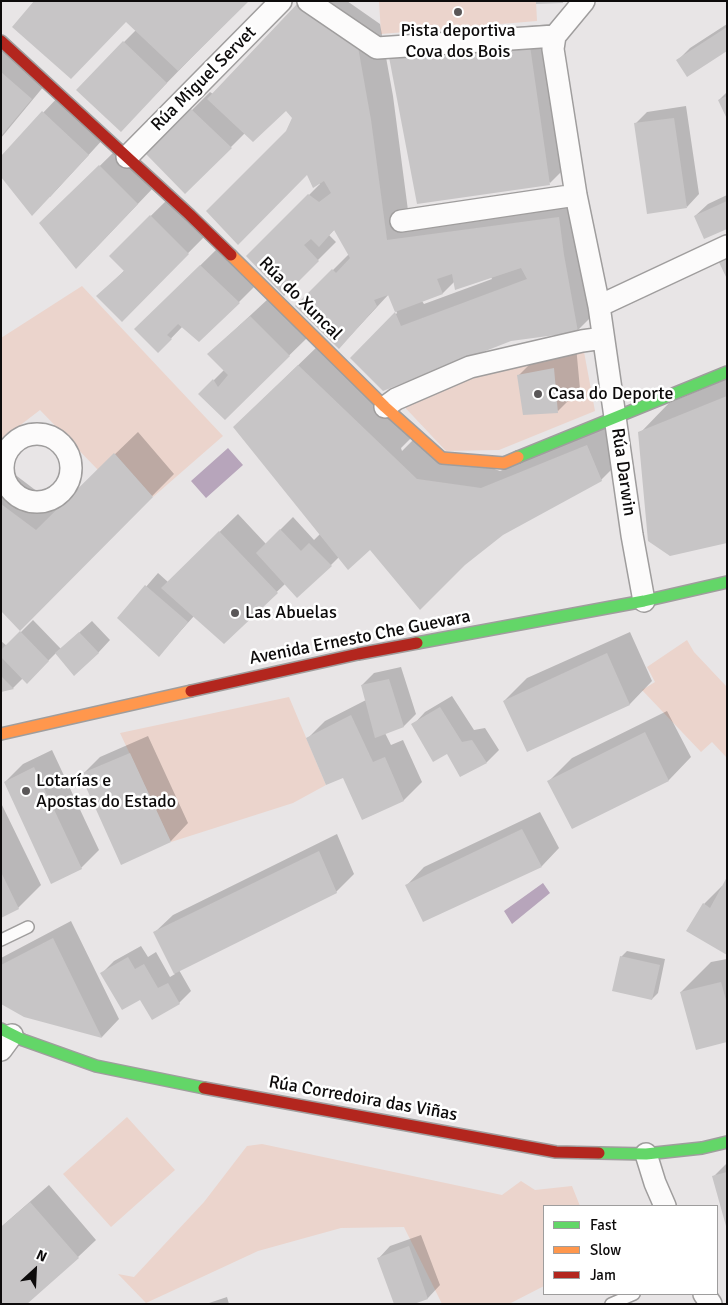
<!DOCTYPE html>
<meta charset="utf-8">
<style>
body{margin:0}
#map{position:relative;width:728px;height:1305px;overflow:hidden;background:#e8e5e6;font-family:Signika,sans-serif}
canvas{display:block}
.frame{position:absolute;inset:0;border:2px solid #0d0b0b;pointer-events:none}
.legend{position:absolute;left:543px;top:1205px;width:175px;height:90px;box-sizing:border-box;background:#fff;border:1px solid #9e9d9d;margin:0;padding:6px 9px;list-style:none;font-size:15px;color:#0d0b0b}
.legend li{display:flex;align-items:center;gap:10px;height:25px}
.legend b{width:25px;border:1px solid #9e9d9d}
.north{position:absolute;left:10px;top:1245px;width:50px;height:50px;-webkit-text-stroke:4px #fff;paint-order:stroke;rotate:25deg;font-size:14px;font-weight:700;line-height:20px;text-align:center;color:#0d0b0b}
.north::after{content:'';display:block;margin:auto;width:18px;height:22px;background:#0d0b0b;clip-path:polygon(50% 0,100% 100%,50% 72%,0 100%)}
</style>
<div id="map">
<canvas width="728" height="1305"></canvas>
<div class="frame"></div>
<ul class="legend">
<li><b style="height:6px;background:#63d668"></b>Fast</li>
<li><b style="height:6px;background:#ff974d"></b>Slow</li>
<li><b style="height:6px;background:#b3261e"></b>Jam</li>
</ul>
<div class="north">N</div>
</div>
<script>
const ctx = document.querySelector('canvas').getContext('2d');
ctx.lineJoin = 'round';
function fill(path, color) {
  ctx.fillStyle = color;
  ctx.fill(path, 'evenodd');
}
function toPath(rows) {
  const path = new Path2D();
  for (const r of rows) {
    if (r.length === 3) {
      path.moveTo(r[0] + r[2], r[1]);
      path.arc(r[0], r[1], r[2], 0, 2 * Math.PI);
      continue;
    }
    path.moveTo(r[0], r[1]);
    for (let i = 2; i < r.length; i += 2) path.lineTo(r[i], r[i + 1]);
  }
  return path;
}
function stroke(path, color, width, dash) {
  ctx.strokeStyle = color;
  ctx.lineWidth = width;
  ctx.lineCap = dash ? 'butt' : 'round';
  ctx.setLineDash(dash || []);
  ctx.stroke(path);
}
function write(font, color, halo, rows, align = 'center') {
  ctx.font = font + ' Signika,sans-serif';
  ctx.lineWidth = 5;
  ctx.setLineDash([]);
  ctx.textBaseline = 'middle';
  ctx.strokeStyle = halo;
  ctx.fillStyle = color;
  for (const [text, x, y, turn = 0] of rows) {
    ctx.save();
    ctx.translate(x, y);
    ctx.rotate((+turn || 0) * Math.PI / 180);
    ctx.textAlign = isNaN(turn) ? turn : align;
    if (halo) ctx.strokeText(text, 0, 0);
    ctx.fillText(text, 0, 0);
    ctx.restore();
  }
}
const green = toPath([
 [379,1,536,1,537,21,381,34],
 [82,286,223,436,153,497,115,454,98,470,40,410,1,440,1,338],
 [582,341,595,411,499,450,446,451,397,399],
 [687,640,694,652,727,687,727,758,712,742,701,752,642,690,655,682,647,667],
 [289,697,326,785,293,803,171,842,120,733],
 [127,1117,175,1170,111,1227,63,1174],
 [262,1144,502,1195,521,1181,535,1190,572,1186,580,1206,544,1206,544,1286,509,1304,442,1304,404,1227,341,1228,258,1251,146,1303,118,1274,134,1277,204,1202,247,1146]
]);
const water = toPath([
 [228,448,243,465,206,498,191,481],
 [543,883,550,893,512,924,504,911]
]);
const shadow = toPath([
 [248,1,196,53,121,130,124,42,137,29,127,21],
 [302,1,347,1,380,24,393,96,409,218,582,195,600,308,577,331,352,358,397,313,389,294,339,348,297,306,349,254,335,229,329,235,336,242,284,294,248,256,320,184,287,131,293,117,286,110,245,133,185,193,148,154,210,92,213,94],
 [491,277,492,279,424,304,422,301,443,293,455,281],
 [552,24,572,161,550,183,413,35],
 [727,24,727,50,678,60,690,48],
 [1,38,49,80,1,138],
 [727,92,727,116,719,100],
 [61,94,106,136,50,197,1,157],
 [686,106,699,194,687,207,635,124,647,112],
 [118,148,155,186,94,250,59,206],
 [727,195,727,227,695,216,708,204],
 [168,199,206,235,122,320,98,296,125,270,110,256],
 [218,248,256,285,239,302,183,326,158,352,153,312],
 [268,299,307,338,225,418,200,394,225,369,227,337],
 [321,343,416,433,401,448,402,451,413,440,500,471,605,428,619,462,601,480,503,534,370,548,339,557,331,565,285,584,224,642,194,616,159,655,119,618,158,573,168,582,238,514,266,544,293,517,314,540,320,534,257,405],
 [576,346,580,389,558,411,518,376,541,353],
 [727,379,727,542,640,433,669,403],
 [138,432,174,474,20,629,1,610,1,464,59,508],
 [33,620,61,649,92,621,110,640,98,653,56,653,39,670,23,678,13,688,1,691,1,641,7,646],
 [630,632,652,681,630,704,527,750,504,701,527,678],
 [401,667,416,714,404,726,385,733,391,745,403,740,422,782,404,800,363,819,344,776,307,739,325,721,366,700,362,685,374,673],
 [452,696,474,730,485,728,499,750,487,762,460,776,448,753,413,725,425,712],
 [667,711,691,757,669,780,572,828,549,781,572,758],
 [148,736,188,823,171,841,122,863,82,775,100,757],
 [52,750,99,850,81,868,5,782,23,764],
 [1,803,41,885,18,908,1,917],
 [540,812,559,848,542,866,407,885,424,867],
 [337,834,354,874,336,892,179,970,191,991,179,1003,140,998,102,973,114,961,141,946,148,957,156,952,170,977,175,974,155,932,173,915],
 [722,886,723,887,727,954,704,904],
 [71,921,119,1019,102,1037,24,1016,1,1003,1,958],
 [627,951,665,959,658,993,652,999,621,957],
 [727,959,727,1041,681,992,711,962],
 [727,1163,727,1224,714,1176],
 [49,1185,96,1240,78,1257,1,1304,1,1227],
 [421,1235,440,1285,428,1298,411,1304,378,1259,390,1246],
 [227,1297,229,1304,206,1304]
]);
const building = toPath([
 [34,1,249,1,178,71,126,22,71,79,12,27],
 [536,1,563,1,563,3,536,4],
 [297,4,358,47,371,120,387,240,559,217,564,255,578,332,511,341,383,391,350,358,395,312,401,326,527,279,521,268,455,290,452,274,437,279,443,294,395,312,388,295,374,300,377,306,339,349,295,306,332,269,336,273,350,258,334,230,319,247,311,239,304,245,319,261,284,296,246,256,308,194,319,202,331,193,324,181,313,188,307,175,238,245,206,211,286,131,292,118,286,111,253,142,207,99],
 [727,27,727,51,687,77,676,60],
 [123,41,167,83,121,132,76,90],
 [530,46,550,185,417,204,389,57],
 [1,72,32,99,1,136],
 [727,96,727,119,718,100],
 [191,109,232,148,185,194,146,154],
 [42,111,89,155,32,216,1,177,1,156],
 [674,118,687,208,647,214,634,123],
 [99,165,138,204,76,269,39,223],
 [727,201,727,229,704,239,694,216],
 [150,215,189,254,122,322,96,296,124,271,109,256],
 [727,253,727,279,717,258],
 [200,265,240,303,199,342,178,324,167,335,172,339,158,353,134,329],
 [250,316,290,356,225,420,198,394,213,379,218,387,228,375,207,354],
 [298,365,417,479,481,488,587,445,602,481,503,535,465,565,420,610,370,550,348,570,233,427],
 [554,368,558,413,523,415,517,375],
 [727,396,727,543,670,556,648,541,638,432],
 [114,453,153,497,20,631,1,611,1,504,36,530],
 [280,529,301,551,309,543,332,566,297,598,256,553],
 [219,531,278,593,224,644,161,588],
 [145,585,188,622,159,657,117,618],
 [20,631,49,661,27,684,1,657,1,650],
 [79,632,99,653,74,676,55,653],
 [607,653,630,705,527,752,503,701],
 [1,676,14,689,1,692],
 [389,679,404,727,375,738,361,685],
 [440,707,462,742,472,740,487,763,460,777,447,754,433,762,411,724],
 [351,715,373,762,385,757,404,801,362,820,343,778,326,785,306,738],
 [645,732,669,781,572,829,547,781],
 [130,753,171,842,121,865,80,774],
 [34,767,82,869,51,884,4,782],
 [522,829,542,867,423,922,405,885],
 [319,851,337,893,174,974,153,932],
 [1,872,19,909,1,918],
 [727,877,727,955,686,931,703,903,710,908],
 [53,938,102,1038,24,1017,1,1004,1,965],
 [620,956,660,965,652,1000,612,991],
 [128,957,135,969,144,964,158,988,168,983,180,1004,152,1020,140,1000,122,1010,100,973],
 [721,982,727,1004,727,1042,696,1050,680,992],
 [727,1172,727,1226,726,1226,712,1176],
 [30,1202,79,1258,27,1304,1,1304,1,1227],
 [409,1246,428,1299,414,1304,394,1304,377,1258]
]);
const lane = toPath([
 [1,940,28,927],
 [611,1304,634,1294]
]);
const street = toPath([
 [308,1,377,48,555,36],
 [584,1,555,36,553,49,576,195,599,306,632,535,644,601],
 [127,157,281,1],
 [401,221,576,195],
 [599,306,727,246],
 [385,407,396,399,470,367,582,341,603,338],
 [37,468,34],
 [1,1050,12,1035],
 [646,1154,655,1183,665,1206],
 [704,1294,711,1304]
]);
const fast = toPath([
 [518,457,727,372],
 [417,643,644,601,727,582],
 [1,1029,23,1040,96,1066,204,1088],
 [599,1153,646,1154,702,1148,727,1142]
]);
const slow = toPath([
 [231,255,385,407,442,458,504,463,518,457],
 [1,734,191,691]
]);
const jam = toPath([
 [1,41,190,215,231,255],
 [191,691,358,654,417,643],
 [204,1088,556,1152,599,1153]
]);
const markers = [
 [458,12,5,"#5a5758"],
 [538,394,5,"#5a5758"],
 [235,613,5,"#5a5758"],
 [26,791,5,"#5a5758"]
];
const poiNames = [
 ["Pista deportiva",458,31,"center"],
 ["Cova dos Bois",458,52,"center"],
 ["Casa do Deporte",548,394],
 ["Las Abuelas",245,613],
 ["Lotarías e",36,781],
 ["Apostas do Estado",36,802]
];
const streetNames = [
 ["Rúa Miguel Servet",204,79,-45],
 ["Rúa do Xuncal",300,299,45],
 ["Rúa Darwin",623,472,82],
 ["Avenida Ernesto Che Guevara",360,638,-11],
 ["Rúa Corredoira das Viñas",363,1099,10]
];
fill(green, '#ebd4cc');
fill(water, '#b7a5bb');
fill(shadow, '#0003');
fill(building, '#c7c5c6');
stroke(lane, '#9f9d9d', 14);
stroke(street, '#9f9d9d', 24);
stroke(fast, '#9f9d9d', 14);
stroke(slow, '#9f9d9d', 14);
stroke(jam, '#9f9d9d', 14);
stroke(lane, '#fcfbfb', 11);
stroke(street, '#fcfbfb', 21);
stroke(fast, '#63d668', 11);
stroke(slow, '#ff974d', 11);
stroke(jam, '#b3261e', 11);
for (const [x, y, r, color] of markers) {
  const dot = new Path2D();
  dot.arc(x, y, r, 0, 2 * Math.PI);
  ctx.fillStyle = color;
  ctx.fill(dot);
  stroke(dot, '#fff', 2);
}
write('18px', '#0d0b0b', '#fff', poiNames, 'left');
write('18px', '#0d0b0b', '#fff', streetNames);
</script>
